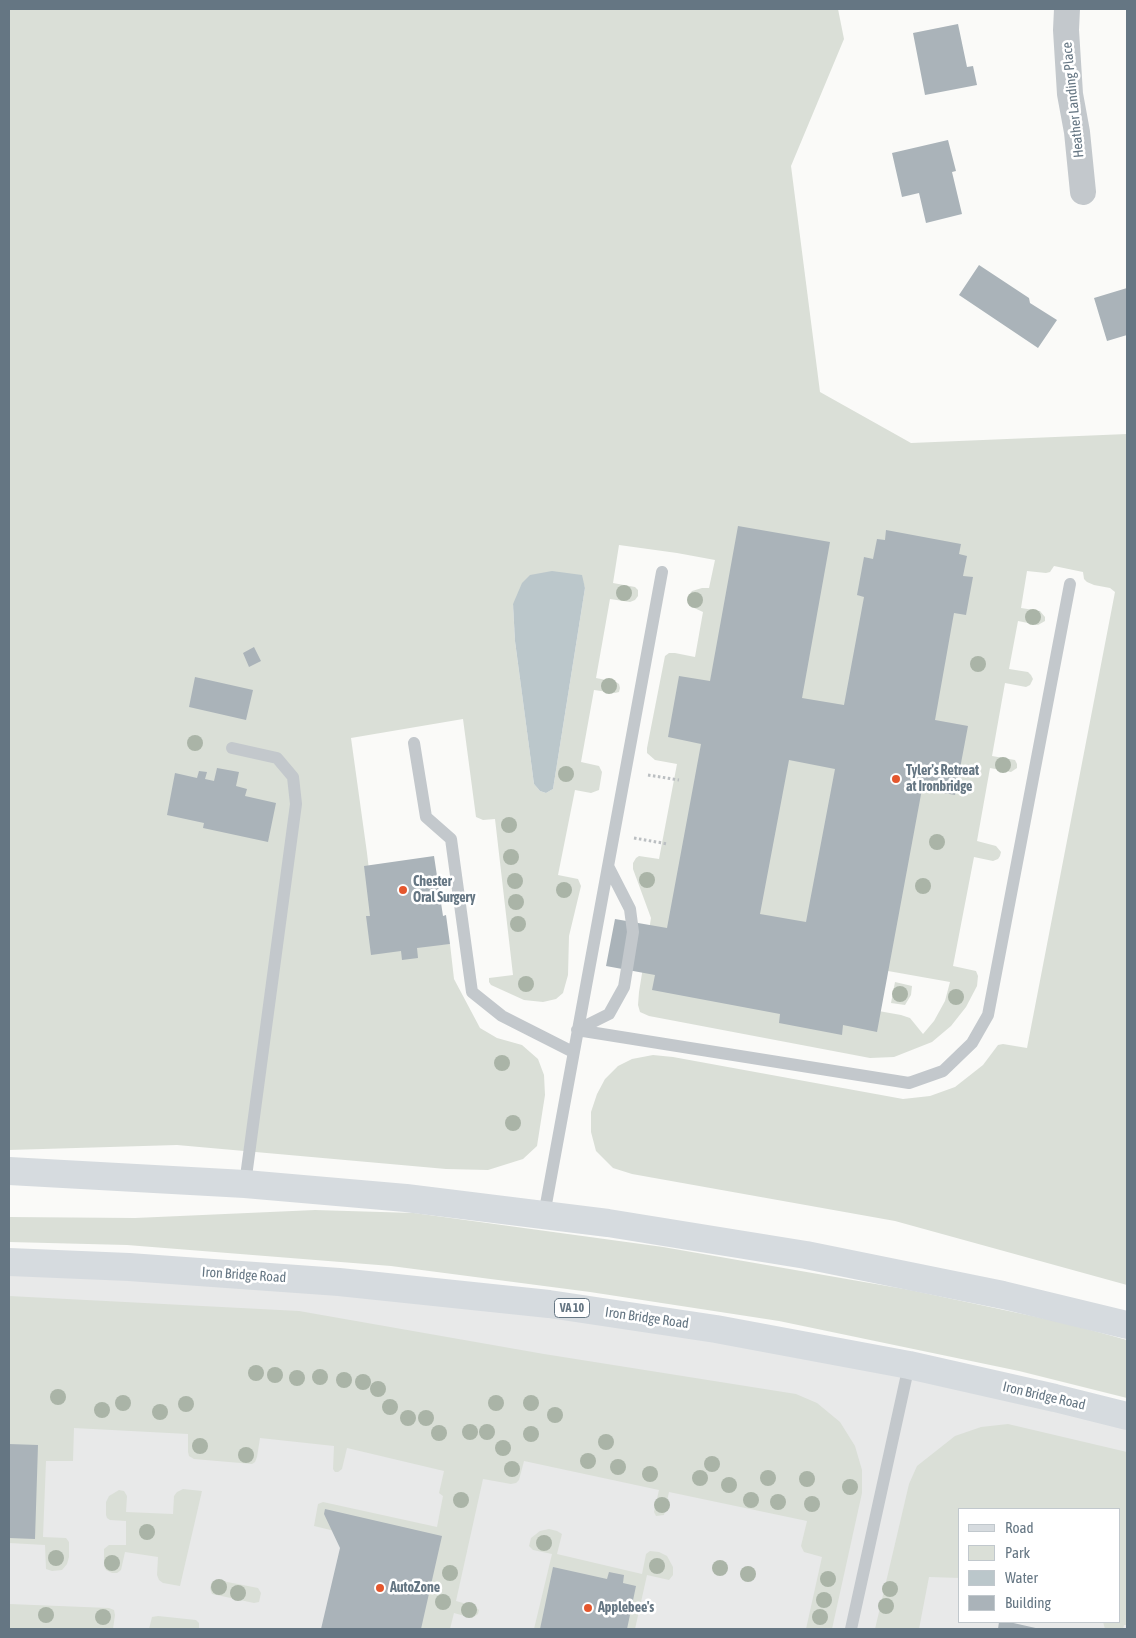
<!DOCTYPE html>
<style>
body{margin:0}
#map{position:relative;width:1136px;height:1638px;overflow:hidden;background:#fafaf8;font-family:"Asap Condensed",sans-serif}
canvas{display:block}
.frame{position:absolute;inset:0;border:10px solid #657683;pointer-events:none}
.legend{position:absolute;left:958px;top:1508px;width:162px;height:115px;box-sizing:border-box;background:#fff;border:1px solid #c1c8cd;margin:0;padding:6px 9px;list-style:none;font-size:15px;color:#657683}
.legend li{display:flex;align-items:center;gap:10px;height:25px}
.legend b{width:25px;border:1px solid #c1c8cd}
</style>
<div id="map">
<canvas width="1136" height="1638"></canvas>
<div class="frame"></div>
<ul class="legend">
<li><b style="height:6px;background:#d6dbdf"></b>Road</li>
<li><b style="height:14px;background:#dadfd7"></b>Park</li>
<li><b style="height:14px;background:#bbc7cb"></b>Water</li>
<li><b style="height:14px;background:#aab3b9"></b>Building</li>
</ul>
</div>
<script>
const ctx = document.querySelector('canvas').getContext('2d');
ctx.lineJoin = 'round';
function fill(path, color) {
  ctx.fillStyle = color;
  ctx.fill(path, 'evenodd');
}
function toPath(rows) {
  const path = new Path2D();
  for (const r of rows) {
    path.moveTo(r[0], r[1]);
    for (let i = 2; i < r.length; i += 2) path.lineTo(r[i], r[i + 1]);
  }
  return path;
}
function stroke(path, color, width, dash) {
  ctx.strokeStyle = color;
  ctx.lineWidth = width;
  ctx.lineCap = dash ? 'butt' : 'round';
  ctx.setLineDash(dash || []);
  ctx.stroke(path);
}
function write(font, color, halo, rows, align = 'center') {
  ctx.font = font + ' "Asap Condensed",sans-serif';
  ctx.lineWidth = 5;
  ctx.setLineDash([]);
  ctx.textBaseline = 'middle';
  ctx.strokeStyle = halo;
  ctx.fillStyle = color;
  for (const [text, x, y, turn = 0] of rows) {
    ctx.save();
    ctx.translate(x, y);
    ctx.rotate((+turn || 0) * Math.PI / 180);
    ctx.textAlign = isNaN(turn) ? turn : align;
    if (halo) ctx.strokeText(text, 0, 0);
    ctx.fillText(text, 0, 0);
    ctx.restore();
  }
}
const built = toPath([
 [9,1263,549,1304,1127,1417,1127,1629,9,1629],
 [960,1509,1120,1509,1120,1622,960,1622]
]);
const green = toPath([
 [9,9,838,9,844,39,791,166,820,392,911,443,1127,434,1127,1285,895,1221,632,1174,613,1168,596,1151,591,1132,591,1112,597,1094,605,1079,618,1066,632,1059,653,1055,673,1057,903,1099,930,1096,955,1087,983,1065,998,1045,1003,1044,1027,1048,1115,592,1110,588,1094,585,1087,582,1084,579,1083,572,1054,566,1050,572,1046,573,1027,571,1021,608,1040,611,1045,617,1045,621,1038,625,1018,621,1009,669,1028,672,1031,675,1033,679,1030,685,1026,687,1005,683,992,756,1015,760,1017,764,1017,768,1011,772,990,768,977,841,996,846,1001,852,1000,856,998,859,993,861,974,857,953,966,976,971,978,976,977,986,966,1007,951,1026,932,1042,894,1057,870,1058,649,1016,640,1012,638,1005,639,992,651,918,633,869,633,863,636,858,639,856,659,859,677,764,655,760,647,753,647,748,665,656,669,653,675,653,695,657,703,612,692,607,688,602,688,596,692,591,702,588,709,588,715,560,677,553,619,545,613,583,635,587,638,590,638,596,635,600,630,602,610,599,596,678,616,682,619,684,620,688,619,692,615,693,594,690,581,762,599,766,602,772,599,790,591,793,575,790,558,875,578,879,581,886,569,936,568,975,563,993,556,999,543,1002,524,1000,491,985,489,982,489,978,513,975,495,819,483,820,476,817,463,719,351,738,367,853,378,947,450,944,454,979,480,1028,497,1038,522,1045,538,1059,544,1075,545,1095,537,1146,523,1159,488,1170,446,1169,177,1145,9,1150],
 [581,575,585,588,553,789,546,793,540,791,534,784,515,641,513,604],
 [888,971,950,982,945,1001,934,1021,923,1034,910,1018,901,1015,873,1010],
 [895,982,912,986,911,995,905,1005,891,1003],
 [315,1210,414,1213,663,1247,910,1290,1065,1323,1127,1340,1127,1398,1019,1371,779,1321,590,1292,391,1266,127,1245,9,1242,9,1217,135,1218],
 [9,1296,299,1311,544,1354,796,1394,817,1403,840,1422,855,1446,862,1470,862,1493,832,1629,806,1629,822,1557,804,1552,801,1546,807,1521,669,1492,664,1515,656,1516,654,1512,659,1490,524,1461,519,1480,516,1483,511,1484,483,1479,456,1601,474,1606,479,1610,478,1614,472,1618,454,1613,450,1629,325,1629,345,1547,343,1533,314,1526,318,1504,323,1502,437,1527,443,1496,439,1493,444,1471,347,1448,342,1469,338,1472,335,1472,333,1469,334,1446,260,1438,257,1457,255,1462,252,1464,194,1459,189,1456,188,1452,188,1434,74,1428,73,1461,46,1461,43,1537,66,1538,69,1542,69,1557,67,1564,62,1570,52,1571,46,1569,45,1545,9,1543],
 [1008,1424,1127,1452,1127,1625,1124,1625,1123,1629,1105,1629,1103,1622,1120,1622,1120,1509,960,1509,960,1578,929,1577,919,1629,875,1629,909,1484,917,1466,955,1436,981,1427],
 [183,1489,202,1491,180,1586,163,1583,159,1580,157,1575,158,1557,125,1552,121,1570,117,1573,112,1573,106,1570,104,1566,104,1549,109,1545,126,1545,126,1521,110,1520,107,1518,106,1515,106,1502,109,1496,119,1490,124,1491,127,1496,126,1512,173,1514,174,1496,177,1492],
 [549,1529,557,1531,562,1534,557,1554,642,1574,646,1554,650,1551,659,1552,667,1556,673,1567,673,1575,669,1580,647,1575,635,1629,625,1629,633,1590,556,1573,543,1629,534,1629,552,1554,533,1550,529,1546,531,1538,540,1531],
 [217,1580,258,1588,261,1593,259,1602,254,1603,212,1594,210,1588,212,1582],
 [9,1604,109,1608,114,1610,115,1615,113,1629,9,1628],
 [158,1616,196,1620,199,1623,199,1629,149,1629,152,1617]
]);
const water = toPath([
 [552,571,582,575,585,588,553,789,546,793,540,791,534,784,515,641,513,604,522,583,530,575]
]);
const building = toPath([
 [958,24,967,67,973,66,977,85,925,95,913,33],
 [948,140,956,171,952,172,962,214,926,223,919,193,902,197,892,153],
 [979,265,1029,298,1030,303,1057,320,1038,348,959,295],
 [1127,288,1127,335,1107,341,1094,298],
 [738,526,830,542,802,698,844,705,864,597,857,595,864,557,873,559,877,539,885,540,886,530,961,544,959,554,967,556,963,576,973,577,966,615,954,613,935,720,968,726,955,795,922,789,877,1032,843,1025,842,1035,779,1023,780,1014,652,990,655,975,606,966,615,919,667,928,701,744,668,737,679,676,710,681],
 [789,760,835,769,806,922,760,914],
 [254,647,261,661,249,667,243,653],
 [195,677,253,690,246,720,189,707],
 [217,768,239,772,236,786,247,789,245,796,276,803,268,842,203,828,204,823,167,815,175,773,197,778,199,771,207,772,205,779,214,781],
 [434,856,443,916,446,915,450,944,417,948,418,958,402,960,401,951,371,955,366,916,370,916,364,866],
 [9,1444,38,1445,35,1539,9,1538],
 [325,1509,442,1536,421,1629,321,1629,340,1548,324,1514],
 [553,1567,607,1579,609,1572,624,1575,623,1583,636,1586,627,1629,540,1629],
 [999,1622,1009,1622,1040,1629,998,1629]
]);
const path = toPath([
 [648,775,679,780],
 [634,838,668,844]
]);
const service = toPath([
 [414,743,426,817,451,839,472,992,502,1016,573,1052],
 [232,748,277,758,293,777,296,804,245,1184],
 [577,1030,909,1083,943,1071,972,1043,988,1015,1070,584],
 [577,1030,609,1014,624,987,633,932,630,909,608,866],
 [544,1215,662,572],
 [851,1629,909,1365]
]);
const minor = toPath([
 [1067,9,1066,30,1070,94,1077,132,1083,192]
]);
const primary = toPath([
 [9,1171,245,1184,406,1198,608,1223,806,1255,1003,1295,1127,1325],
 [9,1262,129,1267,339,1282,549,1304,716,1329,909,1365,1055,1398,1127,1416]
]);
const trees = [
 [624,593],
 [695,600],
 [1033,617],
 [978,664],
 [609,686],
 [195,743],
 [1003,765],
 [566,774],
 [509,825],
 [937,842],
 [511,857],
 [647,880],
 [515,881],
 [923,886],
 [564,890],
 [516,902],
 [518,924],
 [526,984],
 [900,994],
 [956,997],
 [502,1063],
 [513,1123],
 [256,1373],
 [275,1375],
 [320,1377],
 [297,1378],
 [344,1380],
 [363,1382],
 [378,1389],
 [58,1397],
 [123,1403],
 [496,1403],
 [531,1403],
 [186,1404],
 [390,1407],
 [102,1410],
 [160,1412],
 [555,1415],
 [408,1418],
 [426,1418],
 [470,1432],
 [487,1432],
 [439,1433],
 [531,1434],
 [606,1442],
 [200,1446],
 [503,1448],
 [246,1455],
 [588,1461],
 [712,1464],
 [618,1467],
 [512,1469],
 [650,1474],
 [700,1478],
 [768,1478],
 [807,1479],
 [729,1485],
 [850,1487],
 [461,1500],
 [751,1500],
 [778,1502],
 [812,1504],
 [662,1505],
 [147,1532],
 [544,1543],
 [56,1558],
 [112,1563],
 [657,1566],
 [720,1568],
 [450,1573],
 [748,1574],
 [828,1579],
 [219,1587],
 [890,1589],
 [238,1593],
 [824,1600],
 [443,1602],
 [886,1606],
 [469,1610],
 [46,1615],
 [103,1617],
 [820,1617]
];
const markers = [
 [896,779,5,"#e4572e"],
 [403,890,5,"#e4572e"],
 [380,1588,5,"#e4572e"],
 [588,1608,5,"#e4572e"]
];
const shields = [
 [572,1308,35]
];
const shieldNames = [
 ["VA 10",572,1308]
];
const streetNames = [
 ["Heather Landing Place",1073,100,-96],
 ["Iron Bridge Road",244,1275,4],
 ["Iron Bridge Road",647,1318,8],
 ["Iron Bridge Road",1044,1396,13]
];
const poiNames = [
 ["Tyler's Retreat",906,771],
 ["at Ironbridge",906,787],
 ["Chester",413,882],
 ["Oral Surgery",413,898],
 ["AutoZone",390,1588],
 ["Applebee's",598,1608]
];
fill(built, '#e8e9e9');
fill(green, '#dadfd7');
fill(water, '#bbc7cb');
fill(building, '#aab3b9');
stroke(path, '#bbbfc2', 3, [2.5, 2.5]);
stroke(service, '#c3c8cc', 12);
stroke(minor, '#c3c8cc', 26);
stroke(primary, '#d6dbdf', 28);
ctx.fillStyle = '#aab4a7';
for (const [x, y] of trees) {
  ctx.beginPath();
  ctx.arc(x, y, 8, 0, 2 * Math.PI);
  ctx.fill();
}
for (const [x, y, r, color] of markers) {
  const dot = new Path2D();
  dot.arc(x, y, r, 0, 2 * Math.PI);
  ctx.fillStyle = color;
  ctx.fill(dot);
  stroke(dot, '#fff', 2);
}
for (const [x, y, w] of shields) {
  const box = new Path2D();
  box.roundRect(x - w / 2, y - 9.5, w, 19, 4);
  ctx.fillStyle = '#fff';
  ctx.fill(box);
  stroke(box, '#657683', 1);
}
write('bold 12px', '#657683', null, shieldNames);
write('14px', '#657683', '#fff', streetNames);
write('bold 14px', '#657683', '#fff', poiNames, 'left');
</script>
